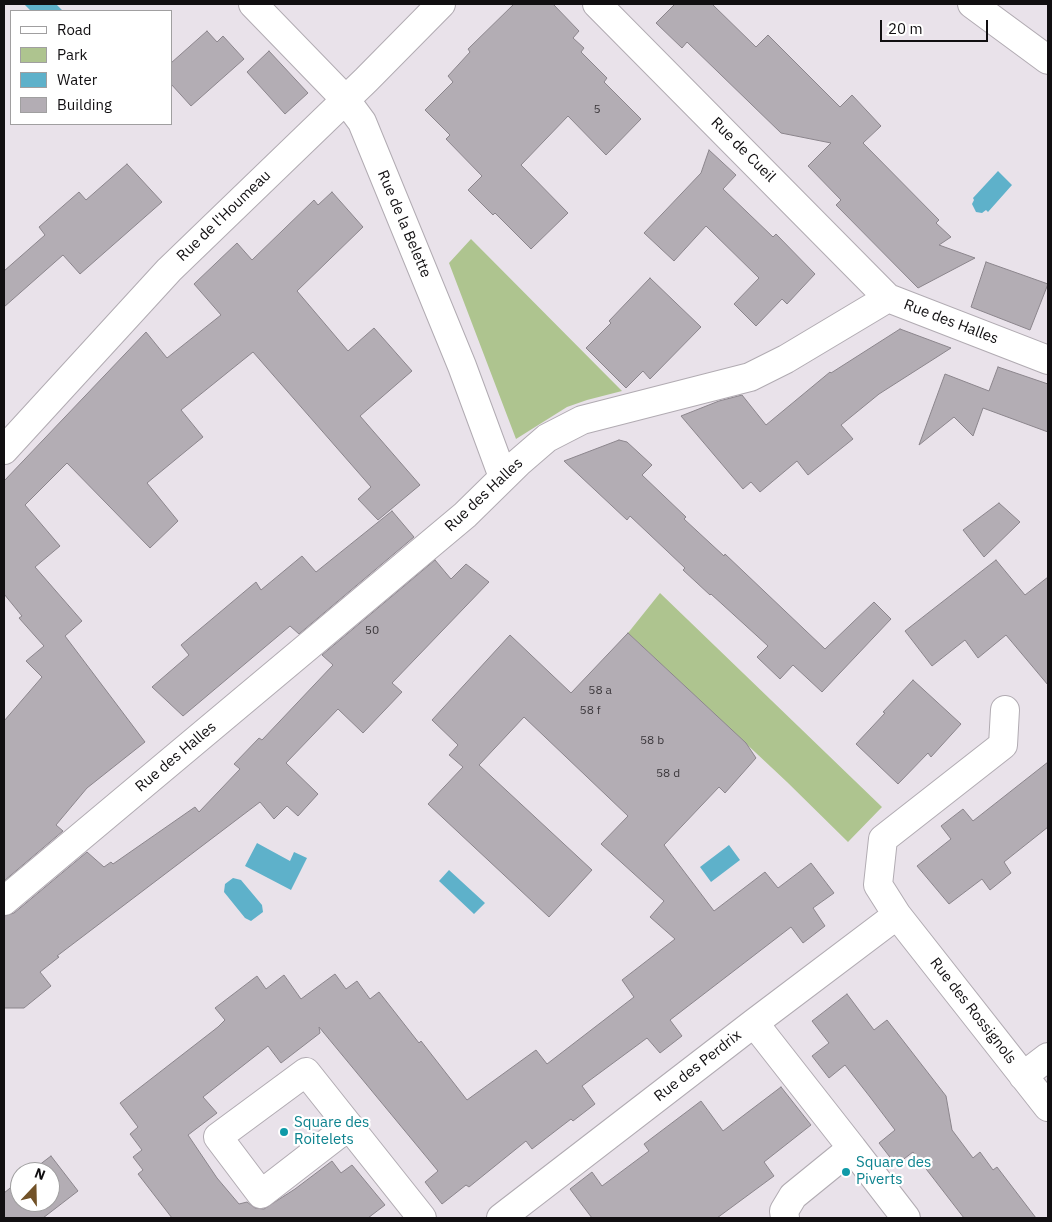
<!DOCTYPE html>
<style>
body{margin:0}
#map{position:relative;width:1052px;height:1222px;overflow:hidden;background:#e9e2ea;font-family:"IBM Plex Sans",sans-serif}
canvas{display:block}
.frame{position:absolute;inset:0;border:5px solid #110f11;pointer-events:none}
.legend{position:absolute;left:10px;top:10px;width:162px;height:115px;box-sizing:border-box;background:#fff;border:1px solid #a09fa0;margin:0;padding:6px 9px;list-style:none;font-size:15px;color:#110f11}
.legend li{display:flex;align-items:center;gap:10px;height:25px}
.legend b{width:25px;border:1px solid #a09fa0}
.north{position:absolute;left:10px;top:1162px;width:50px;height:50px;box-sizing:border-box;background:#fff;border:1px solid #a09fa0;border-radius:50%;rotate:21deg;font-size:14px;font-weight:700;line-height:20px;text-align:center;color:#110f11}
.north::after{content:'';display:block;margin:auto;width:18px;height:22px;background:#725228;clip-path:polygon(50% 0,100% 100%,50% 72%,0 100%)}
.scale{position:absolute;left:880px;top:20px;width:108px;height:22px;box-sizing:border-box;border:2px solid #110f11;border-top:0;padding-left:6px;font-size:15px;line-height:18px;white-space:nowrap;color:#110f11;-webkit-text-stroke:4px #fff;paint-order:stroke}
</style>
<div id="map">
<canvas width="1052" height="1222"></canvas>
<div class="frame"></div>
<ul class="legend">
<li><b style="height:6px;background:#fff"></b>Road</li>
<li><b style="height:14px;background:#aec48f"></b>Park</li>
<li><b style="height:14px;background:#5eb1ca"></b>Water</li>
<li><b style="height:14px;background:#b3adb4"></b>Building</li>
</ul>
<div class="north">N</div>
<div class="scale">20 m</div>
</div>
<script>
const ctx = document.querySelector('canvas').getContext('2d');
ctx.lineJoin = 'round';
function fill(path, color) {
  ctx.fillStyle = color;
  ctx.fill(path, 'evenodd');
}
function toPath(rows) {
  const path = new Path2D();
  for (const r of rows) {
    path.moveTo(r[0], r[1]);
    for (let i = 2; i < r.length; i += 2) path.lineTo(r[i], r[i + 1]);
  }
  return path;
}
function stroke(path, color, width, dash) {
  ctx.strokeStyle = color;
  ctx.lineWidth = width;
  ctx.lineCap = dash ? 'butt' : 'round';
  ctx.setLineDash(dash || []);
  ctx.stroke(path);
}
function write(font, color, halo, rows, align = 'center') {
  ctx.font = font + ' "IBM Plex Sans",sans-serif';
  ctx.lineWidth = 4.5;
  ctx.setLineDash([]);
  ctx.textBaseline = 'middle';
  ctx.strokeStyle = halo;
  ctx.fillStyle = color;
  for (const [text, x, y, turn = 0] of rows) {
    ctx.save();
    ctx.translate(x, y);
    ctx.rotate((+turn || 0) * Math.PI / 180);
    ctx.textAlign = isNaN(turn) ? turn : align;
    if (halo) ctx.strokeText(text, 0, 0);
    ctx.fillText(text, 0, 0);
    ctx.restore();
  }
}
const green = toPath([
 [471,239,622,391,587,400,567,407,516,439,449,263],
 [660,593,882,807,848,842,787,782,628,633]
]);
const water = toPath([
 [24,4,56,4,63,11,31,11],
 [998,171,1012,185,988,212,986,210,982,213,976,212,972,204,974,200,973,198],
 [257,843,290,861,294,852,307,858,291,890,245,866],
 [729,845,740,860,711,882,700,867],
 [449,870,485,903,474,914,439,881],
 [233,878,241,880,262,905,263,912,251,921,245,918,224,892,225,884]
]);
const building = toPath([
 [514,4,553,4,579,31,573,38,584,48,581,52,607,78,604,82,641,119,606,155,568,116,521,165,568,213,531,249,495,213,493,215,468,190,482,176,446,139,450,135,425,110,453,82,448,76,470,52,468,49,514,4],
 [675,4,712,4,756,47,768,35,840,107,852,95,881,126,863,143,939,220,936,223,951,237,939,245,975,258,918,288,836,205,841,200,808,166,831,143,781,133,687,42,682,48,656,23,675,4],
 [207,31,217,42,223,36,244,59,191,106,171,84,171,63,207,31],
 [269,51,308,93,285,114,247,72,269,51],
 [709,150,736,175,723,189,773,237,776,234,815,274,787,304,782,299,756,326,734,304,759,278,706,226,674,261,644,233,701,173,709,150],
 [127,164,162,202,80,274,63,255,4,307,4,271,45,235,39,227,79,192,86,200,127,164],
 [332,192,363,227,297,291,348,351,374,328,412,371,360,416,420,485,378,520,358,499,371,487,253,352,181,410,203,437,147,483,178,521,150,548,67,463,25,505,60,546,35,567,82,621,65,636,145,742,87,788,56,825,63,831,4,881,4,721,42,677,26,661,44,646,19,618,22,616,4,594,4,481,146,332,167,358,221,315,194,284,237,243,252,260,314,200,318,205,332,192],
 [986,262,1048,284,1030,330,971,307,986,262],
 [650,278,701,327,650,379,643,371,626,388,586,348,611,323,609,321,650,278],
 [900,329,951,348,879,394,841,425,853,439,808,475,797,461,760,492,751,482,743,489,681,416,719,401,742,395,766,425,830,372,831,373,900,329],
 [998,367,1048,384,1048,432,983,408,973,436,954,417,919,445,945,374,989,391,998,367],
 [619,440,627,442,652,465,642,475,686,517,684,519,724,556,725,554,825,649,874,602,891,619,822,692,793,665,780,679,757,657,768,646,711,594,710,595,683,570,685,568,630,516,627,520,564,461,619,440],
 [999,503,1020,522,984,557,963,530,999,503],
 [392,511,414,537,299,634,290,626,183,716,152,687,189,655,181,645,256,582,261,590,302,556,316,572,392,511],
 [435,560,451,579,466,564,489,582,392,683,402,692,363,733,338,709,286,763,318,794,298,816,287,806,274,819,260,802,57,956,59,957,40,972,51,986,24,1008,4,1008,4,916,14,913,87,852,104,867,111,862,113,864,195,807,199,812,240,769,234,764,259,738,262,740,333,665,322,655,435,560],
 [996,560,1025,595,1048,577,1048,685,1006,635,978,658,965,640,932,666,905,631,996,560],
 [628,633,746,743,756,758,725,793,719,787,664,845,714,911,765,872,778,888,811,863,834,893,813,908,825,926,803,943,791,927,670,1020,682,1036,660,1053,647,1038,582,1086,595,1104,573,1121,571,1119,532,1149,526,1141,469,1187,466,1185,442,1204,425,1182,438,1171,319,1027,320,1033,281,1063,268,1046,203,1097,217,1113,188,1135,217,1178,239,1204,247,1202,255,1208,264,1209,295,1189,332,1161,341,1173,352,1165,385,1205,368,1218,172,1218,138,1174,143,1170,133,1157,142,1150,130,1134,138,1127,120,1103,218,1027,225,1020,215,1008,257,976,266,989,284,975,301,999,335,974,346,989,357,981,370,999,379,992,419,1043,421,1041,467,1100,536,1050,547,1064,634,997,622,980,675,939,650,917,664,901,601,844,628,816,524,717,479,765,592,870,549,917,428,804,463,767,449,755,458,745,432,720,510,635,571,693,628,633],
 [913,680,961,724,931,757,928,753,898,784,856,744,885,713,883,712,913,680],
 [1048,762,1048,827,1004,862,1011,873,990,890,982,879,949,904,917,866,951,839,941,826,963,809,973,821,1048,762],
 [847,994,874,1030,887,1020,946,1096,952,1130,973,1158,980,1152,993,1170,997,1167,1036,1218,964,1218,913,1152,896,1165,879,1143,895,1130,870,1097,845,1065,829,1078,812,1056,829,1043,812,1021,847,994],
 [781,1087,811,1125,764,1162,774,1176,717,1218,592,1218,570,1189,592,1172,602,1186,649,1151,644,1144,701,1101,723,1131,781,1087],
 [51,1156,78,1191,43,1218,4,1218,4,1193,20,1180,20,1202,50,1202,50,1172,30,1172,51,1156]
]);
const minor = toPath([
 [253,4,345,99,362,122,462,366,503,477],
 [597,4,888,298,1048,360],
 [4,450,169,270,366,80,441,4],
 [1005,710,1003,745,883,839,878,885,897,915,1048,1107],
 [4,901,465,515,518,463,547,438,582,420,750,377,786,359,888,298],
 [754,1023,852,1148,793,1196,784,1211,785,1218],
 [1023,1076,1048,1057],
 [349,1126,261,1194,218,1137,306,1072,422,1218],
 [852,1148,906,1218],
 [501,1218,754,1023,897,915]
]);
const trunk = toPath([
 [972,4,1048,60]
]);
const markers = [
 [284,1132,5,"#0f9aa8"],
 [846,1172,5,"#0f9aa8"]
];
const numberNames = [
 ["5",597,110],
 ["50",372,631],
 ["58 a",600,691],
 ["58 f",590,711],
 ["58 b",652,741],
 ["58 d",668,774]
];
const streetNames = [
 ["Rue de Cueil",743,150,45],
 ["Rue de l'Houmeau",224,216,-44],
 ["Rue de la Belette",404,224,67],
 ["Rue des Halles",951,322,21],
 ["Rue des Halles",484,495,-43],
 ["Rue des Halles",176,757,-40],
 ["Rue des Rossignols",973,1011,52],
 ["Rue des Perdrix",698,1066,-38]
];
const cultureNames = [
 ["Square des",294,1123],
 ["Roitelets",294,1140],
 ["Square des",856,1163],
 ["Piverts",856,1180]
];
fill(green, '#aec48f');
fill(water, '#5eb1ca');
fill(building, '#b3adb4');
stroke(building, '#8b858c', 1);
stroke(minor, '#b1abb2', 30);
stroke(trunk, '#b1abb2', 30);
stroke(minor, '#fff', 28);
stroke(trunk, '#fff', 28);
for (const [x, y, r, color] of markers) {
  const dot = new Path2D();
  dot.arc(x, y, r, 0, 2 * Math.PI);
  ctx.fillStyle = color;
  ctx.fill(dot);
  stroke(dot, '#fff', 2);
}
write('12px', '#3a363a', null, numberNames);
write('15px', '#110f11', '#fff', streetNames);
write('15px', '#0d838f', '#fff', cultureNames, 'left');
</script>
